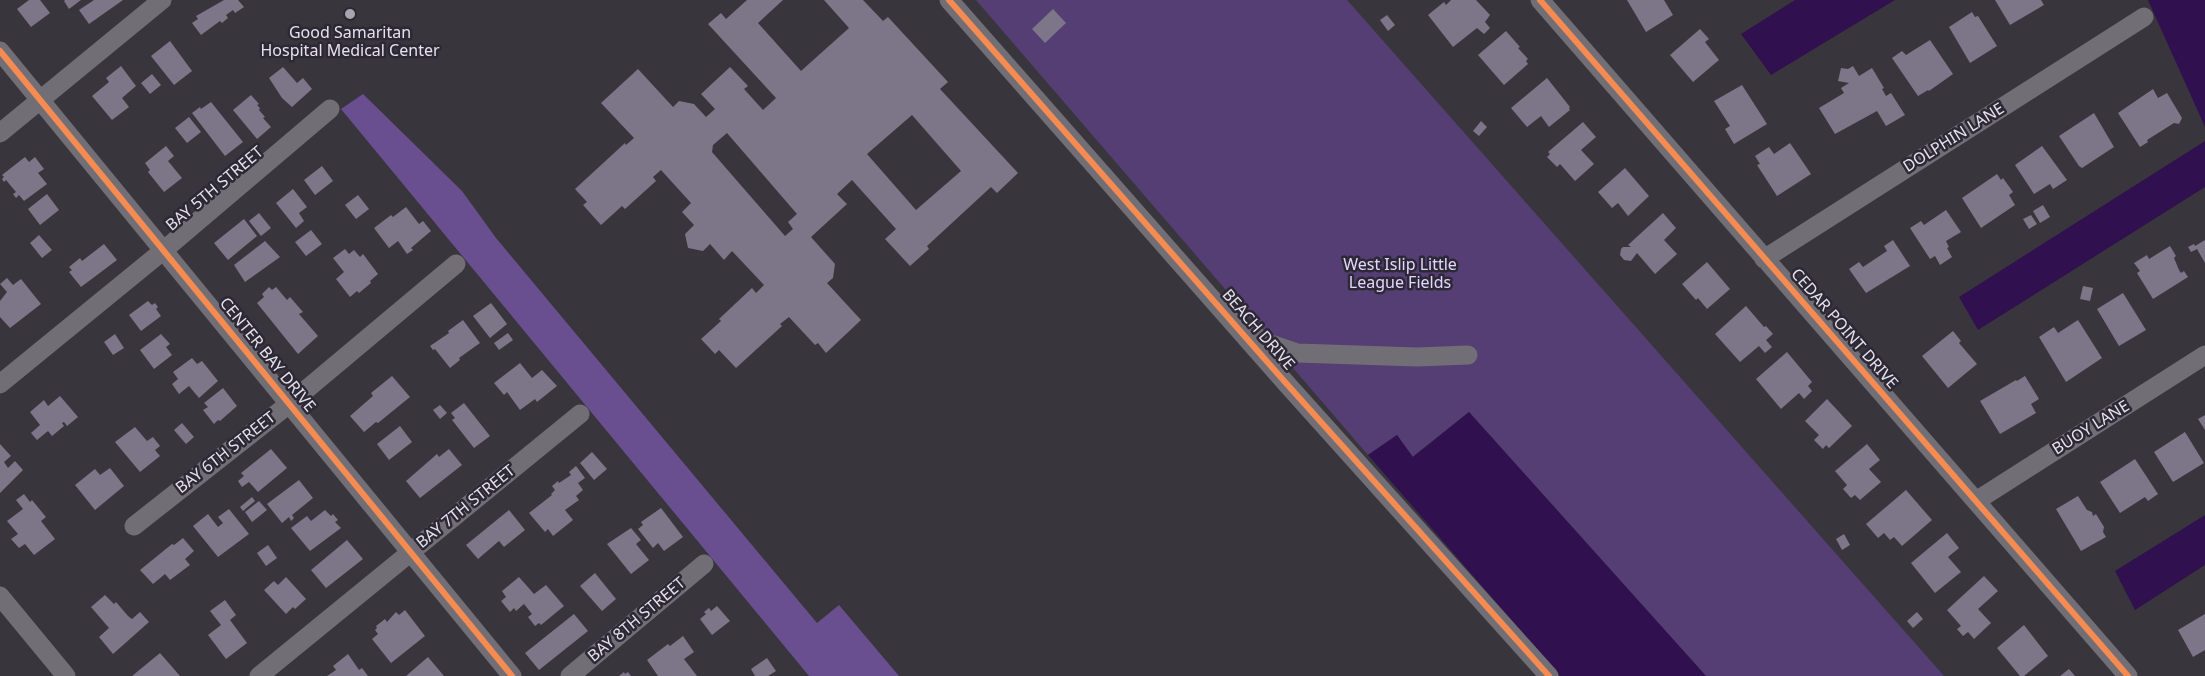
<!DOCTYPE html>
<style>
body{margin:0}
canvas{display:block;background:#38353c}
</style>
<canvas width="2205" height="676"></canvas>
<script>
const ctx = document.querySelector('canvas').getContext('2d');
ctx.lineJoin = 'round';
function fill(path, color) {
  ctx.fillStyle = color;
  ctx.fill(path, 'evenodd');
}
function toPath(rows) {
  const path = new Path2D();
  for (const r of rows) {
    path.moveTo(r[0], r[1]);
    for (let i = 2; i < r.length; i += 2) path.lineTo(r[i], r[i + 1]);
  }
  return path;
}
function stroke(path, color, width, dash) {
  ctx.strokeStyle = color;
  ctx.lineWidth = width;
  ctx.lineCap = dash ? 'butt' : 'round';
  ctx.setLineDash(dash || []);
  ctx.stroke(path);
}
function write(font, color, halo, rows, align = 'center') {
  ctx.font = font + ' "Noto Sans",sans-serif';
  ctx.lineWidth = 5;
  ctx.setLineDash([]);
  ctx.textBaseline = 'middle';
  ctx.strokeStyle = halo;
  ctx.fillStyle = color;
  for (const [text, x, y, turn = 0] of rows) {
    ctx.save();
    ctx.translate(x, y);
    ctx.rotate((+turn || 0) * Math.PI / 180);
    ctx.textAlign = isNaN(turn) ? turn : align;
    if (halo) ctx.strokeText(text, 0, 0);
    ctx.fillText(text, 0, 0);
    ctx.restore();
  }
}
const green = toPath([
 [976,0,1347,0,1944,676,1706,676,1469,412,1412,457,1397,435,1368,455]
]);
const forest = toPath([
 [363,94,462,191,496,238,817,623,839,605,899,676,809,676,341,109]
]);
const water = toPath([
 [1795,0,1895,0,1771,75,1741,34],
 [2148,0,2205,0,2205,127],
 [2205,141,2205,187,1978,330,1959,297],
 [1469,412,1706,676,1560,676,1368,455,1397,435,1413,457],
 [2205,515,2205,565,2135,610,2115,571]
]);
const building = toPath([
 [29,0,40,0,50,13,31,27,17,9],
 [65,0,81,0,69,9,64,1],
 [94,0,123,0,89,24,79,10],
 [224,0,238,0,244,7,235,13,233,10,226,15,228,18,222,23,220,21,201,35,192,23,198,19,196,16],
 [747,0,783,0,758,23,801,71,849,28,824,0,863,0,883,21,888,17,948,82,940,89,1018,173,997,193,991,187,927,246,929,249,910,266,885,239,896,229,852,180,837,194,847,204,811,237,835,264,833,278,827,283,861,320,826,353,818,343,815,345,789,317,780,324,782,326,736,368,719,350,715,354,701,339,721,321,719,319,752,288,756,293,764,285,732,251,724,260,710,244,703,251,688,248,685,234,694,225,682,212,691,203,661,170,653,177,656,181,625,209,622,206,601,225,583,205,587,202,575,189,625,143,626,145,634,138,601,103,638,69,673,107,679,101,694,104,706,117,715,109,701,94,730,67,748,86,744,89,763,110,776,98,708,24,721,13,726,19],
 [912,115,961,171,916,210,867,154],
 [727,133,797,214,788,222,793,229,785,236,712,152,713,145],
 [1451,0,1476,0,1490,15,1485,22,1490,28,1484,34,1477,28,1453,47,1428,15,1444,2,1446,5],
 [1627,0,1664,0,1673,15,1646,32],
 [1995,0,2041,0,2044,5,2010,25],
 [1053,9,1066,23,1045,43,1032,29],
 [1972,12,1975,17,1978,16,1997,46,1970,63,1949,27],
 [1387,15,1395,25,1388,31,1380,20],
 [1700,29,1709,39,1705,42,1719,60,1693,82,1670,55],
 [1506,31,1520,47,1518,48,1528,59,1526,61,1528,64,1504,85,1478,55],
 [1930,40,1953,74,1929,91,1928,90,1918,96,1892,58,1902,51,1906,55],
 [170,41,192,71,174,85,151,56],
 [121,66,136,86,122,98,129,107,112,120,92,96,109,82,106,78],
 [1853,66,1859,76,1872,68,1884,88,1882,89,1886,96,1891,93,1905,115,1886,126,1877,111,1835,134,1819,108,1844,93,1841,88,1849,83,1838,81,1841,68,1848,69],
 [283,67,297,83,303,78,312,89,292,107,282,98,269,78],
 [152,74,161,85,150,94,141,83],
 [1547,78,1570,107,1569,108,1570,110,1549,127,1541,116,1527,127,1511,108],
 [1742,85,1767,124,1734,144,1725,129,1730,126,1714,101],
 [2153,89,2158,98,2167,93,2182,118,2179,124,2174,123,2147,140,2148,142,2140,147,2118,113],
 [251,95,259,104,257,105,260,108,259,110,265,117,263,118,271,127,257,139,233,110],
 [211,102,243,142,225,156,192,113,200,107,201,109],
 [2094,113,2114,147,2082,168,2079,166,2059,136],
 [189,117,201,132,187,143,175,128],
 [1481,121,1487,127,1479,136,1473,131],
 [1583,122,1596,137,1581,150,1594,164,1575,181,1560,164,1557,167,1547,157,1550,154,1548,152],
 [1790,143,1811,174,1777,196,1757,165,1760,164,1755,156,1769,147,1774,154],
 [166,146,174,156,168,161,182,178,164,192,148,172,150,170,145,163],
 [2042,146,2067,180,2053,189,2050,184,2034,194,2015,165],
 [25,157,29,162,35,157,44,169,38,173,47,184,24,201,19,195,16,198,13,194,16,192,6,180,4,182,2,179,4,177,2,175],
 [322,166,333,181,315,195,304,180],
 [1625,168,1649,196,1628,216,1618,203,1612,208,1598,192],
 [1997,174,2001,180,2003,178,2013,192,2009,195,2015,205,1981,228,1962,198],
 [293,189,307,207,299,213,304,221,296,228,276,203],
 [47,194,59,210,40,225,28,209],
 [358,195,369,209,356,219,345,205],
 [2043,205,2050,217,2040,223,2033,211],
 [406,207,419,224,423,221,431,231,411,248,413,250,407,254,398,241,389,248,374,228,391,215,393,217],
 [1946,210,1961,232,1946,241,1949,247,1947,248,1952,257,1940,265,1935,256,1930,259,1910,228,1921,221,1924,225],
 [259,213,271,228,261,236,249,221],
 [1663,213,1676,228,1664,240,1677,254,1655,274,1637,253,1631,261,1624,260,1620,255,1621,249,1623,247,1631,247,1628,245],
 [2031,215,2037,224,2029,229,2023,219],
 [244,219,257,236,228,260,214,243],
 [311,230,322,244,306,256,295,242],
 [39,235,52,250,42,258,30,243],
 [1893,240,1910,266,1866,293,1849,269,1859,262,1863,267,1887,251,1884,246],
 [2205,240,2205,263,2197,249,2191,252,2188,247,2194,244,2195,246],
 [265,241,280,257,245,282,234,265],
 [104,244,117,260,81,287,69,272,72,270,69,267,80,258,82,261],
 [2170,246,2176,256,2174,258,2179,270,2181,273,2184,271,2188,277,2153,299,2137,273,2140,271,2134,263,2147,255,2149,259],
 [345,249,349,254,354,250,360,257,363,254,378,274,370,281,371,283,359,293,357,291,350,297,336,279,344,272,333,258],
 [1707,262,1730,289,1707,309,1698,298,1696,300,1682,284],
 [7,278,13,285,21,279,41,304,10,328,0,317,0,301,7,292,0,284],
 [2083,286,2093,288,2090,301,2080,299],
 [269,287,272,290,276,287,287,300,290,297,303,312,299,314,318,336,298,354,257,303,264,297,262,294],
 [2123,293,2146,330,2119,346,2097,309],
 [148,301,152,305,155,303,158,307,156,309,161,316,141,331,129,315],
 [491,303,507,324,490,338,473,316],
 [1746,306,1764,327,1766,326,1773,334,1766,340,1772,347,1765,353,1759,346,1740,362,1715,334],
 [463,320,480,343,459,358,460,360,450,368,435,349,433,350,430,346,449,333,448,331],
 [2078,320,2102,358,2066,382,2039,337,2054,327,2058,333],
 [1953,331,1961,341,1959,343,1977,364,1948,388,1922,356],
 [508,333,513,340,499,350,494,343],
 [115,334,124,348,113,355,104,342],
 [161,334,170,344,166,347,172,355,154,369,140,350],
 [1787,352,1812,382,1808,386,1812,391,1804,399,1799,393,1781,409,1756,379],
 [192,358,197,364,202,361,218,381,199,398,189,386,179,394,172,384,178,379,173,372],
 [520,363,532,378,542,370,557,386,537,402,535,399,520,410,507,392,504,395,494,383],
 [392,376,410,397,378,423,376,422,364,432,350,416,373,396,371,393],
 [2025,376,2039,399,2031,404,2036,413,2000,434,1980,401,2016,380,2017,381],
 [223,388,237,406,220,421,218,420,214,424,203,410,208,407,204,403],
 [60,396,78,417,67,426,64,422,62,423,64,426,52,436,48,431,37,440,31,433,40,425,30,412,44,400,48,406],
 [1827,399,1852,426,1829,448,1826,445,1823,449,1814,440,1819,435,1805,421],
 [464,403,490,436,474,448,452,420,455,418,451,413],
 [440,405,447,413,440,419,433,410],
 [2205,415,2205,430,2198,419],
 [182,423,194,437,186,444,174,430],
 [400,426,412,442,389,460,377,444],
 [135,427,147,441,153,437,160,446,155,450,160,456,140,472,115,442],
 [2185,432,2204,463,2173,482,2154,452],
 [0,444,11,456,4,462,8,468,15,461,23,470,0,493],
 [1867,444,1880,460,1869,469,1881,482,1860,500,1855,495,1851,498,1843,489,1847,485,1835,471],
 [271,449,287,468,258,492,249,482,242,487,238,481,244,476,241,473],
 [449,449,462,465,420,498,406,481,437,454,439,457],
 [592,452,607,469,594,480,580,463],
 [2135,459,2158,494,2148,501,2145,497,2120,513,2100,482],
 [576,466,585,478,578,483,583,490,576,496,579,500,565,510,573,520,553,536,548,529,545,532,529,513,552,495,551,494,555,490,552,486,558,481,559,483,571,475,569,472],
 [110,468,124,486,95,510,75,485,95,469,100,475],
 [299,480,313,498,292,515,294,518,291,521,289,517,282,523,267,504],
 [1906,490,1932,520,1902,546,1894,537,1890,540,1884,533,1878,538,1866,524],
 [24,494,30,502,32,500,46,517,41,521,55,539,34,555,25,544,19,548,11,539,18,534,7,521,23,509,16,500],
 [2078,496,2087,510,2092,512,2093,516,2096,514,2104,527,2103,532,2106,537,2081,551,2056,509],
 [252,497,255,501,243,511,240,507],
 [259,501,267,510,252,522,245,512],
 [661,508,683,537,664,551,658,543,653,548,638,529,643,525,641,522],
 [229,509,249,534,218,557,193,526,208,514,218,527,223,523,218,517],
 [325,510,331,516,333,514,338,520,335,522,341,528,310,551,291,528,307,516,311,521],
 [509,510,525,530,504,547,499,541,478,559,466,545],
 [631,528,641,540,636,544,649,560,631,574,607,544],
 [1947,533,1959,548,1948,557,1961,572,1935,593,1911,563],
 [1844,534,1850,545,1842,550,1836,539],
 [183,538,194,551,185,559,190,565,170,580,165,574,153,584,140,570,172,544,174,545],
 [347,540,363,559,326,588,311,570],
 [268,545,277,558,266,566,257,553],
 [595,573,616,599,602,611,580,586],
 [1984,576,1998,591,1978,609,1991,623,1974,639,1968,632,1963,636,1957,629,1961,626,1947,610],
 [286,577,306,599,295,609,293,607,286,614,264,590,274,581,278,585],
 [519,577,534,594,546,585,564,606,541,625,539,623,535,626,528,617,532,614,524,604,516,611,514,608,510,612,501,601,506,597,502,591],
 [105,595,114,604,116,602,128,616,132,619,140,612,149,622,113,654,99,637,109,628,91,607],
 [225,600,236,615,230,620,247,643,226,659,208,635,221,625,210,611],
 [717,606,730,621,712,635,700,619,706,614,704,612,709,608,711,611],
 [405,610,425,636,391,663,372,639,378,634,375,630,377,628,376,626,385,619,387,622,396,612,399,615],
 [1917,612,1923,619,1913,628,1907,621],
 [574,614,588,631,539,670,525,653],
 [2205,614,2205,650,2193,657,2178,630],
 [2024,625,2048,656,2024,676,2020,676,1997,648],
 [683,636,694,652,684,659,697,676,658,676,647,660,668,644,670,646],
 [160,653,180,676,132,676],
 [348,654,359,670,362,668,368,676,327,676,336,670,333,666],
 [428,657,444,676,406,676],
 [767,658,776,671,768,676,755,676,751,669],
 [2069,669,2075,676,2060,676],
 [624,672,625,674,628,672,631,676,619,676]
]);
const minor = toPath([
 [949,0,1285,382,1549,676],
 [1540,0,2128,676],
 [0,51,512,676],
 [0,133,162,0],
 [1764,259,2144,17],
 [1250,331,1262,341,1297,353,1417,357,1468,355],
 [0,384,164,250,330,109],
 [1976,501,2205,355],
 [134,526,289,404,456,264],
 [0,596,66,676],
 [259,676,580,414],
 [570,676,704,564]
]);
const cycleway = toPath([
 [949,0,1285,382,1549,676],
 [1540,0,2128,676],
 [0,51,512,676]
]);
const markers = [
 [350,14,6,"#a8a5ae"]
];
const poiNames = [
 ["Good Samaritan",350,33],
 ["Hospital Medical Center",350,51]
];
const streetNames = [
 ["DOLPHIN LANE",1954,138,-32],
 ["BAY 5TH STREET",215,189,-40],
 ["CEDAR POINT DRIVE",1844,329,49],
 ["BEACH DRIVE",1258,330,49],
 ["CENTER BAY DRIVE",267,355,51],
 ["BUOY LANE",2091,428,-32],
 ["BAY 6TH STREET",226,453,-38],
 ["BAY 7TH STREET",466,507,-39],
 ["BAY 8TH STREET",637,620,-40]
];
const parkNames = [
 ["West Islip Little",1400,265],
 ["League Fields",1400,283]
];
fill(green, '#553e74');
fill(forest, '#694f8f');
fill(water, '#30104f');
fill(building, '#7d7588');
stroke(minor, '#716f75', 19);
stroke(cycleway, '#f68b52', 6);
for (const [x, y, r, color] of markers) {
  const dot = new Path2D();
  dot.arc(x, y, r, 0, 2 * Math.PI);
  ctx.fillStyle = color;
  ctx.fill(dot);
  stroke(dot, '#2d2835', 2);
}
write('16px', '#e5e2eb', '#2d2835', poiNames);
write('16px', '#e5e2eb', '#2d2835', streetNames);
write('16px', '#e4d5fe', '#2d2835', parkNames);
</script>
